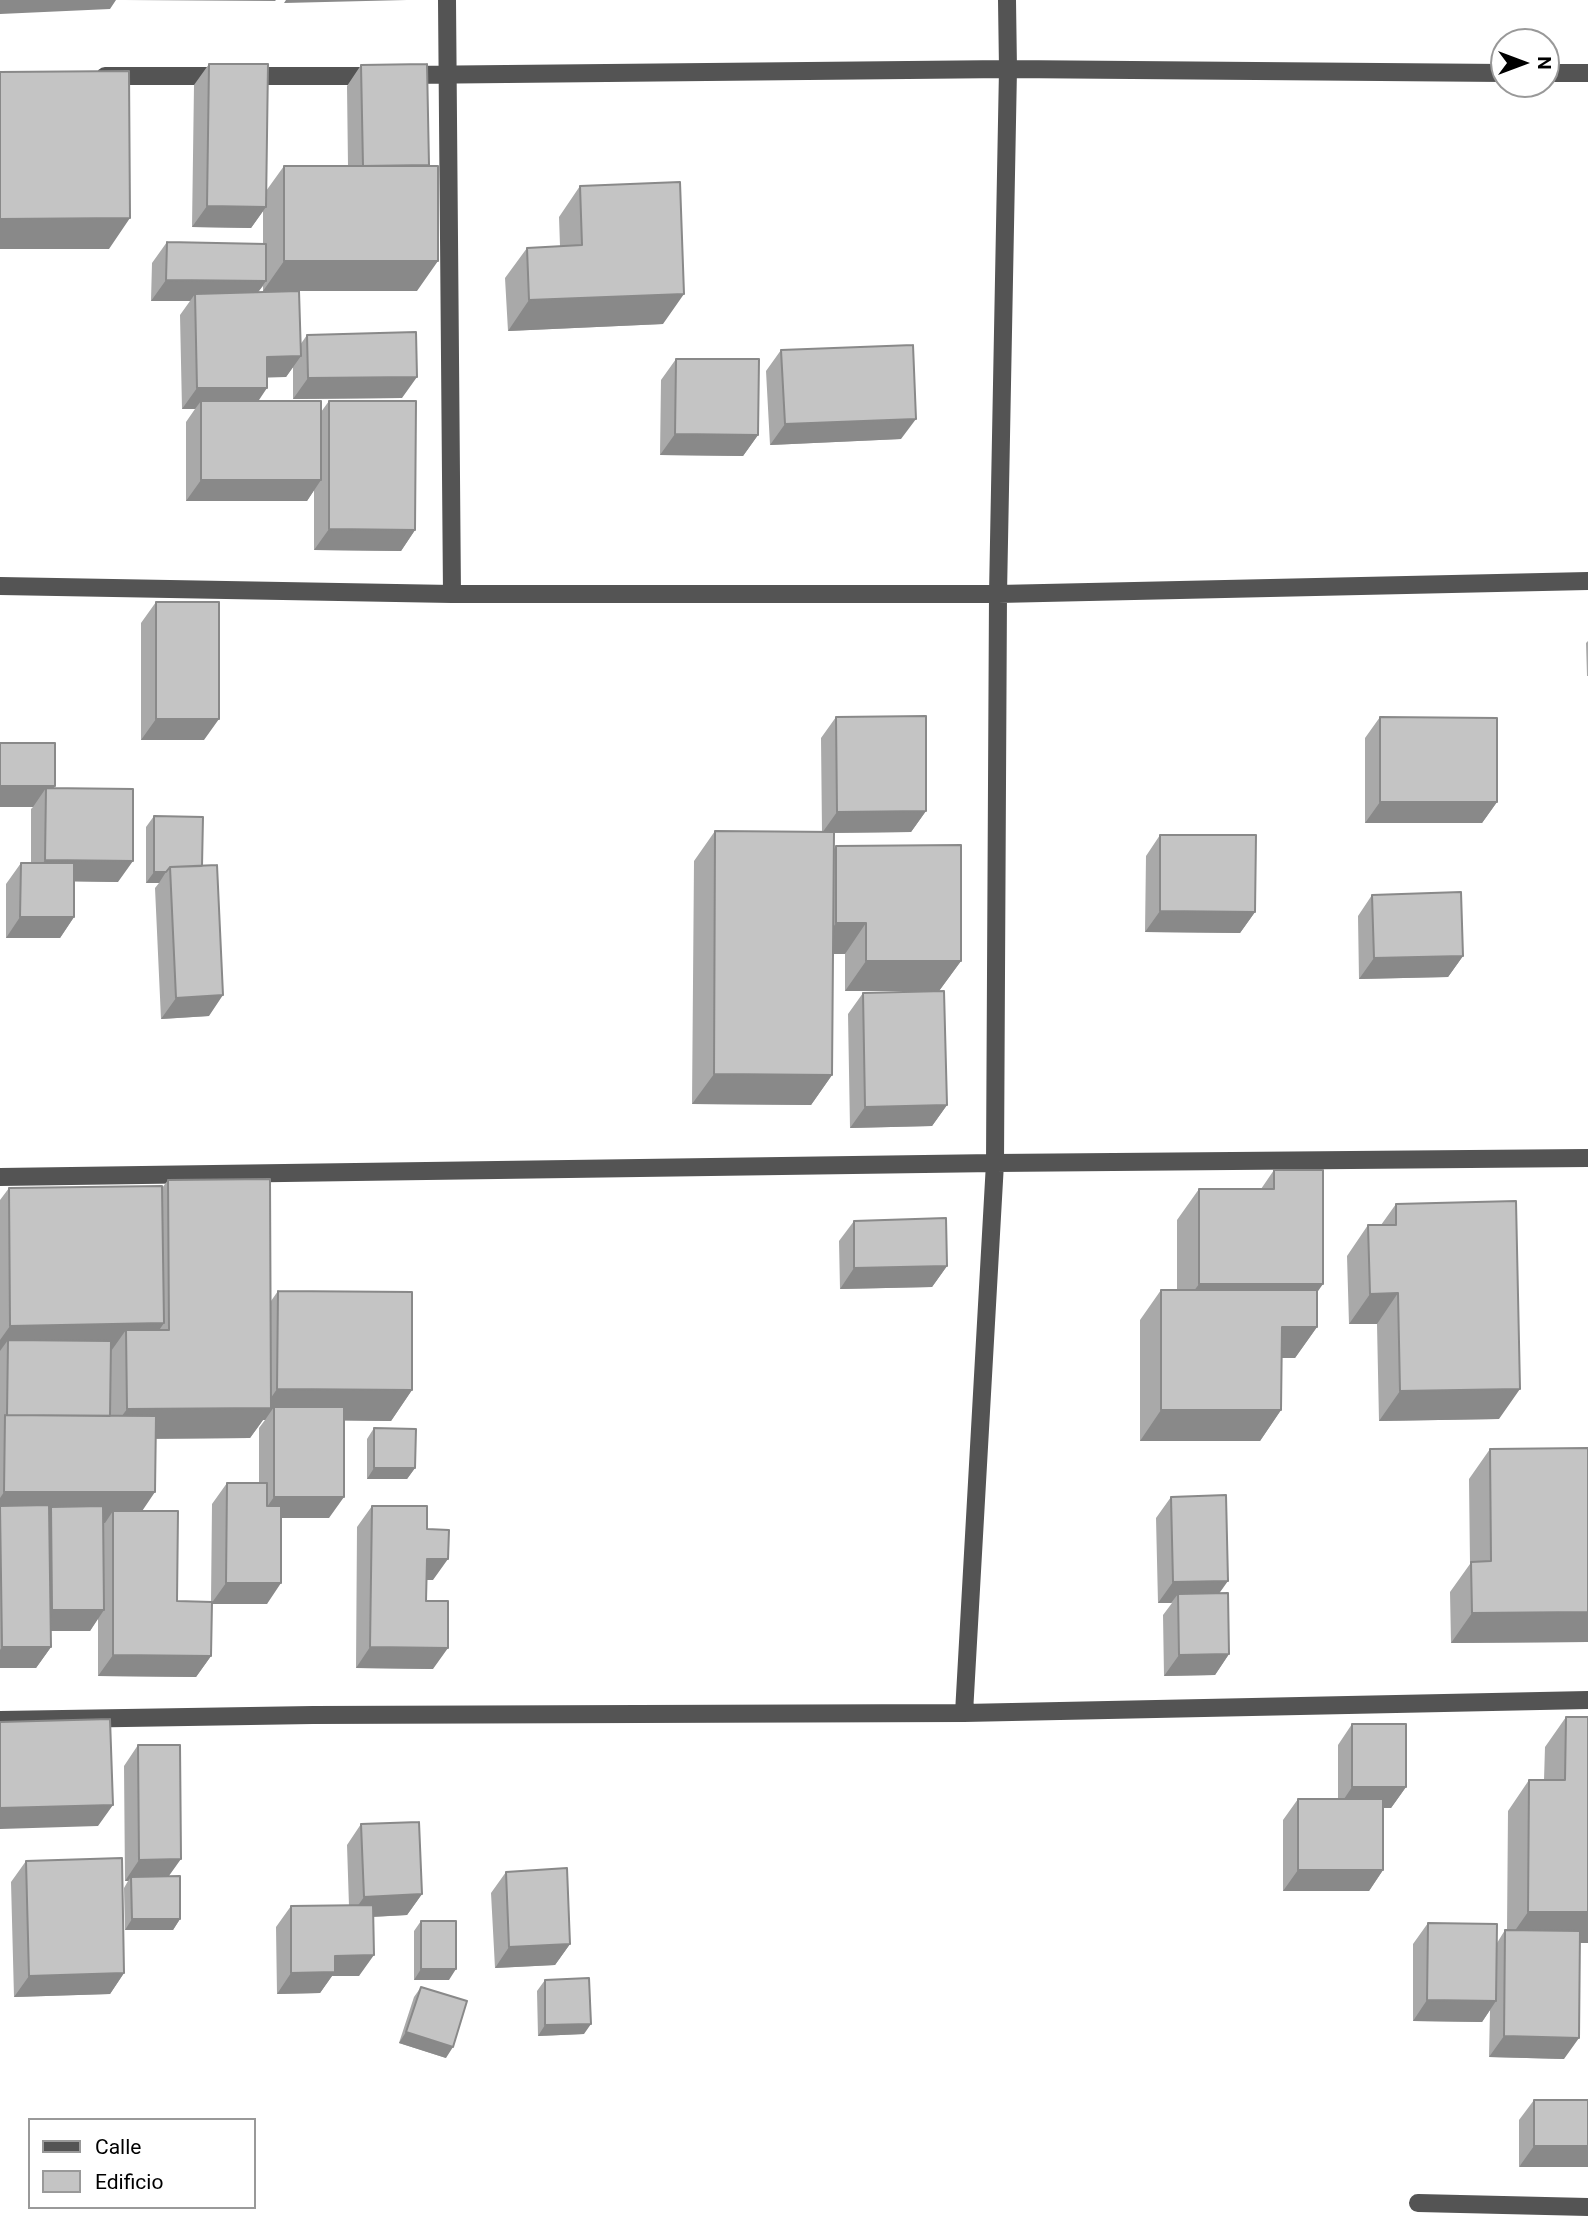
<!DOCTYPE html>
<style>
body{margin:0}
#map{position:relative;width:1588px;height:2237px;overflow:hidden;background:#fff;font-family:Roboto,sans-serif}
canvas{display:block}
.legend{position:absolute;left:28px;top:2118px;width:228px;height:91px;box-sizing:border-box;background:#fff;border:2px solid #999;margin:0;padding:9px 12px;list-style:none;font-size:21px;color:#000}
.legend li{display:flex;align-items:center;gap:14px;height:35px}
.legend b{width:35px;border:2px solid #999}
.north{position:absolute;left:1490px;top:28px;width:70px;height:70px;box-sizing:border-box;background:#fff;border:2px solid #999;border-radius:50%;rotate:90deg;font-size:19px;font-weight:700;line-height:28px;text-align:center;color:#000}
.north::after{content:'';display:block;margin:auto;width:24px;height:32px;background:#000;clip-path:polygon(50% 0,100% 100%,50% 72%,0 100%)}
</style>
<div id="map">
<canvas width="1588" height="2237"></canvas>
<ul class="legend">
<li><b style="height:9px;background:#545454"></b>Calle</li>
<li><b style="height:19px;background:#c4c4c4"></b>Edificio</li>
</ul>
<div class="north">N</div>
</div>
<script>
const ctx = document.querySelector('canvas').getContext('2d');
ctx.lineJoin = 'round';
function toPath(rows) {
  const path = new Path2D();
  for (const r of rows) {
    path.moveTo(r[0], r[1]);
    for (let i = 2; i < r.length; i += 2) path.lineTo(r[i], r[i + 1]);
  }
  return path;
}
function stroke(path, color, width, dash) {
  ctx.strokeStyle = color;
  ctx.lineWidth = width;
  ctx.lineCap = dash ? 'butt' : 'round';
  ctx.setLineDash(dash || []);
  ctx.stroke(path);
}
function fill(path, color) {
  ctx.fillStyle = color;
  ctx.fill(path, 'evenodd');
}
const minor = toPath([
 [447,0,452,594],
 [1546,73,1588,73],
 [406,75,1008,69,1504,73],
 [105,76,378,76],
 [0,586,452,594,998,594,1588,581],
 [0,1177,995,1163,1588,1158],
 [964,1713,995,1163,998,594,1008,69,1007,0],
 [0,1720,313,1715,964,1713,1588,1700],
 [1418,2203,1588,2207]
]);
const wall = toPath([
 [209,64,266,191,284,166,348,166,347,86,361,65,417,291,299,291,300,345,307,335,402,398,293,399,293,367,286,377,267,377,258,401,321,412,329,401,415,530,401,551,314,550,314,490,307,501,186,501,186,422,195,409,182,409,180,315,190,301,151,301,152,263,167,242,263,244,263,211,251,228,192,227,194,85],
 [263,286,263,291,297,291,258,292],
 [580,186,663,324,508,331,505,278,527,248,560,246,559,217],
 [781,350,901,439,770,445,766,371],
 [676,359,758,435,743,456,660,455,661,380],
 [156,602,204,740,141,740,141,623],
 [1588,641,1588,676,1587,676,1586,643],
 [836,717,926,811,911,832,834,833,834,849,836,846,961,961,939,991,845,991,845,954,833,954,832,1075,811,1105,692,1104,694,861,715,831,822,832,821,738],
 [1380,717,1497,802,1482,823,1365,823,1365,738],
 [0,743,55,786,54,788,118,882,74,881,74,917,60,938,6,938,6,884,21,863,31,863,31,809,33,807,0,807],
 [154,816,202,866,209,1016,161,1019,155,888,159,883,146,883,146,827],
 [1160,835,1255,912,1240,933,1145,932,1146,856],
 [1372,895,1463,956,1448,977,1359,979,1358,916],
 [863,993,947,1105,932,1126,850,1128,848,1014],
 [1274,1170,1317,1293,1317,1327,1295,1358,1281,1358,1281,1410,1260,1441,1140,1441,1140,1320,1161,1290,1177,1290,1177,1220,1199,1189,1261,1189],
 [168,1180,271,1301,278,1291,412,1390,391,1421,344,1420,329,1518,281,1518,267,1604,212,1604,211,1656,196,1677,98,1676,98,1618,90,1631,51,1631,51,1647,36,1668,0,1668,0,1200,9,1188,162,1188],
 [263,1420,265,1420,259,1428,259,1483,227,1483,212,1504,211,1602,177,1601,142,1511,156,1439,250,1438],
 [1396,1204,1499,1419,1379,1421,1377,1324,1349,1324,1347,1256,1368,1225,1381,1225],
 [854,1221,947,1266,932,1287,840,1289,839,1241],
 [374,1428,415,1468,407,1479,367,1479,367,1439],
 [1588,1448,1588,1642,1451,1643,1450,1592,1470,1564,1469,1479,1490,1449],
 [1171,1497,1219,1593,1229,1654,1215,1675,1164,1676,1163,1615,1172,1603,1158,1603,1156,1518],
 [372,1506,427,1529,433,1580,427,1580,426,1601,433,1669,356,1668,357,1527],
 [1566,1717,1588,1717,1588,1943,1580,1943,1564,2059,1489,2057,1490,2010,1482,2022,1413,2021,1413,1944,1428,1923,1497,1943,1505,1930,1507,1930,1508,1811,1529,1780,1544,1780,1545,1747],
 [1352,1724,1406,1787,1391,1808,1383,1808,1383,1870,1369,1891,1283,1891,1283,1820,1298,1799,1338,1799,1338,1745],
 [138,1745,169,1876,180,1919,173,1930,125,1930,124,1888,128,1881,125,1881,124,1766],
 [361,1824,422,1894,407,1915,373,1917,359,1976,332,1976,320,1993,277,1994,276,1927,291,1906,349,1906,347,1845],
 [26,1861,124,1973,110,1994,14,1997,11,1882],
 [506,1872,570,1944,555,1965,495,1968,491,1893],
 [421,1921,449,1980,414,1980,414,1931],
 [545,1980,584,2034,538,2036,537,1991],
 [421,1987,446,2058,399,2043,414,1997],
 [1534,2100,1588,2100,1519,2167,1519,2120]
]);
const shadedWall = toPath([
 [0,0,116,0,110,9,0,14],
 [125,0,276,0,275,1],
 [286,0,407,0,284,3],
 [207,206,266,207,251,228,192,227],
 [130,218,109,249,0,249,0,219],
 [284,261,438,261,417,291,263,291],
 [166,280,266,281,251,302,195,294,190,301,151,301],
 [684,294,663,324,508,331,529,300],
 [301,356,286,377,253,378,267,357],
 [417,377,402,398,293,399,308,378],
 [197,388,267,388,253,409,201,401,195,409,182,409],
 [916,419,901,439,770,445,785,424],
 [675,434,758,435,743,456,660,455],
 [201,480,321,480,307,501,186,501],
 [329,529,415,530,401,551,314,550],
 [156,719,219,719,204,740,141,740],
 [0,786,55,786,46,799,46,788,33,807,0,807],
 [1380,802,1497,802,1482,823,1365,823],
 [926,811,911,832,822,833,837,812],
 [45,860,133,861,118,882,31,881],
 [154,872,166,872,159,883,146,883],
 [1160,911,1255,912,1240,933,1145,932],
 [20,917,74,917,60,938,6,938],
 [836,923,866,923,845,954,815,954],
 [1463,956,1448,977,1359,979,1374,958],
 [866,961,961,961,939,991,845,991],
 [223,995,209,1016,161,1019,176,998],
 [714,1074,832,1075,811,1105,692,1104],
 [947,1105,932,1126,850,1128,865,1107],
 [947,1266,932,1287,840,1289,854,1268],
 [1199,1284,1323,1284,1302,1314,1177,1314],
 [1398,1293,1377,1324,1349,1324,1370,1294],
 [164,1323,143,1354,126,1330,109,1354,8,1340,0,1351,0,1340,10,1326],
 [1282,1327,1317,1327,1295,1358,1260,1358],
 [277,1389,412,1390,391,1421,274,1420,274,1407,265,1420,263,1420,250,1438,105,1439,127,1409,264,1408],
 [1520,1389,1499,1419,1379,1421,1400,1391],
 [1161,1410,1281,1410,1260,1441,1140,1441],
 [374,1468,415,1468,407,1479,367,1479],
 [4,1492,155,1492,134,1523,113,1511,105,1523,51,1522,51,1507,40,1522,0,1522,0,1498],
 [274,1497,344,1497,329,1518,259,1518],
 [427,1559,448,1559,433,1580,412,1580],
 [1228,1581,1213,1602,1178,1594,1171,1603,1158,1603,1173,1582],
 [226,1583,281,1583,267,1604,211,1604],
 [52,1610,104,1610,90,1631,37,1631],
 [1588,1612,1588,1642,1451,1643,1472,1613],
 [2,1647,51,1647,36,1668,0,1668,0,1650],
 [370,1647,448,1648,433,1669,356,1668],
 [1229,1654,1215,1675,1164,1676,1179,1655],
 [113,1655,211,1656,196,1677,98,1676],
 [1352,1787,1406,1787,1391,1808,1338,1808],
 [113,1805,98,1826,0,1829,0,1808],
 [181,1859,166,1880,131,1877,128,1881,125,1881,139,1860],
 [1298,1870,1383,1870,1369,1891,1283,1891],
 [422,1894,407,1915,349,1918,364,1897],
 [1528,1912,1588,1912,1588,1943,1507,1942],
 [132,1919,180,1919,173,1930,125,1930],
 [570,1944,555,1965,495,1968,509,1947],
 [374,1955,359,1976,332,1976,320,1993,277,1994,291,1973,335,1956],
 [421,1969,456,1969,449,1980,414,1980],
 [124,1973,110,1994,14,1997,29,1976],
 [1427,2000,1496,2001,1482,2022,1413,2021],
 [591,2024,584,2034,538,2036,545,2025],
 [406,2032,453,2047,446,2058,399,2043],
 [1504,2036,1579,2038,1564,2059,1489,2057],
 [1534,2146,1588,2146,1588,2167,1519,2167]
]);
const building = toPath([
 [209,64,268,64,266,207,207,206,209,64],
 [427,64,429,165,363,166,361,65,427,64],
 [129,71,130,218,0,219,0,72,129,71],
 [284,166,438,166,438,261,284,261,284,166],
 [680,182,684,294,529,300,527,248,582,245,580,186,680,182],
 [167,242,266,244,266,281,166,280,167,242],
 [299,291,301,356,267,357,267,388,197,388,195,294,299,291],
 [416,332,417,377,308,378,307,335,416,332],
 [913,345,916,419,785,424,781,350,913,345],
 [676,359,759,359,758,435,675,434,676,359],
 [201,401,321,401,321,480,201,480,201,401],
 [329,401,416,401,415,530,329,529,329,401],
 [156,602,219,602,219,719,156,719,156,602],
 [926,716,926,811,837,812,836,717,926,716],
 [1380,717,1497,718,1497,802,1380,802,1380,717],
 [0,743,55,743,55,786,0,786,0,743],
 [46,788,133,789,133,861,45,860,46,788],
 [154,816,203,817,202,866,170,867,166,872,154,872,154,816],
 [715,831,834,832,832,1075,714,1074,715,831],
 [1160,835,1256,835,1255,912,1160,911,1160,835],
 [961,845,961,961,866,961,866,923,836,923,836,846,961,845],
 [21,863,74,863,74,917,20,917,21,863],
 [217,865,223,995,176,998,170,867,217,865],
 [1461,892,1463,956,1374,958,1372,895,1461,892],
 [944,991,947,1105,865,1107,863,993,944,991],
 [1274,1170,1323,1170,1323,1284,1199,1284,1199,1189,1274,1189,1274,1170],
 [270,1179,271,1408,127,1409,126,1330,169,1330,168,1180,270,1179],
 [162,1186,164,1323,10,1326,9,1188,162,1186],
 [1516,1201,1520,1389,1400,1391,1398,1293,1370,1294,1368,1225,1396,1225,1396,1204,1516,1201],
 [946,1218,947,1266,854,1268,854,1221,946,1218],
 [1161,1290,1317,1290,1317,1327,1282,1327,1281,1410,1161,1410,1161,1290],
 [278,1291,412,1292,412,1390,277,1389,278,1291],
 [8,1340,111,1341,110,1416,7,1415,8,1340],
 [274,1407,344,1407,344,1497,274,1497,274,1407],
 [5,1415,156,1416,155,1492,4,1492,5,1415],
 [374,1428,416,1429,415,1468,374,1468,374,1428],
 [1588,1448,1588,1612,1472,1613,1471,1562,1491,1561,1490,1449,1588,1448],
 [227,1483,267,1483,267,1506,281,1506,281,1583,226,1583,227,1483],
 [1226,1495,1228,1581,1173,1582,1171,1497,1226,1495],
 [49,1505,51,1647,2,1647,0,1506,49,1505],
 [103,1506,104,1610,52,1610,51,1507,103,1506],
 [372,1506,427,1506,427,1529,449,1530,448,1559,427,1559,426,1601,448,1601,448,1648,370,1647,372,1506],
 [113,1511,178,1511,177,1601,212,1602,211,1656,113,1655,113,1511],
 [1228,1593,1229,1654,1179,1655,1178,1594,1228,1593],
 [1566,1717,1588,1717,1588,1912,1528,1912,1529,1780,1565,1780,1566,1717],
 [110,1719,113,1805,0,1808,0,1722,110,1719],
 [1352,1724,1406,1724,1406,1787,1352,1787,1352,1724],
 [138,1745,180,1745,181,1859,139,1860,138,1745],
 [1298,1799,1383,1799,1383,1870,1298,1870,1298,1799],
 [419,1822,422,1894,364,1897,361,1824,419,1822],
 [122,1858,124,1973,29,1976,26,1861,122,1858],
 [567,1868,570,1944,509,1947,506,1872,567,1868],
 [180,1876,180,1919,132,1919,131,1877,180,1876],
 [373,1905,374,1955,335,1956,335,1972,291,1973,291,1906,373,1905],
 [421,1921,456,1921,456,1969,421,1969,421,1921],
 [1428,1923,1497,1924,1496,2001,1427,2000,1428,1923],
 [1505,1930,1580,1931,1579,2038,1504,2036,1505,1930],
 [589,1978,591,2024,545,2025,545,1980,589,1978],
 [421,1987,467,2001,453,2047,406,2032,421,1987],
 [1534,2100,1588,2100,1588,2146,1534,2146,1534,2100]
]);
stroke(minor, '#545454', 18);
fill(wall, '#a9a9a9');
fill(shadedWall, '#898989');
fill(building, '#c4c4c4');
stroke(building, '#898989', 2);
</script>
